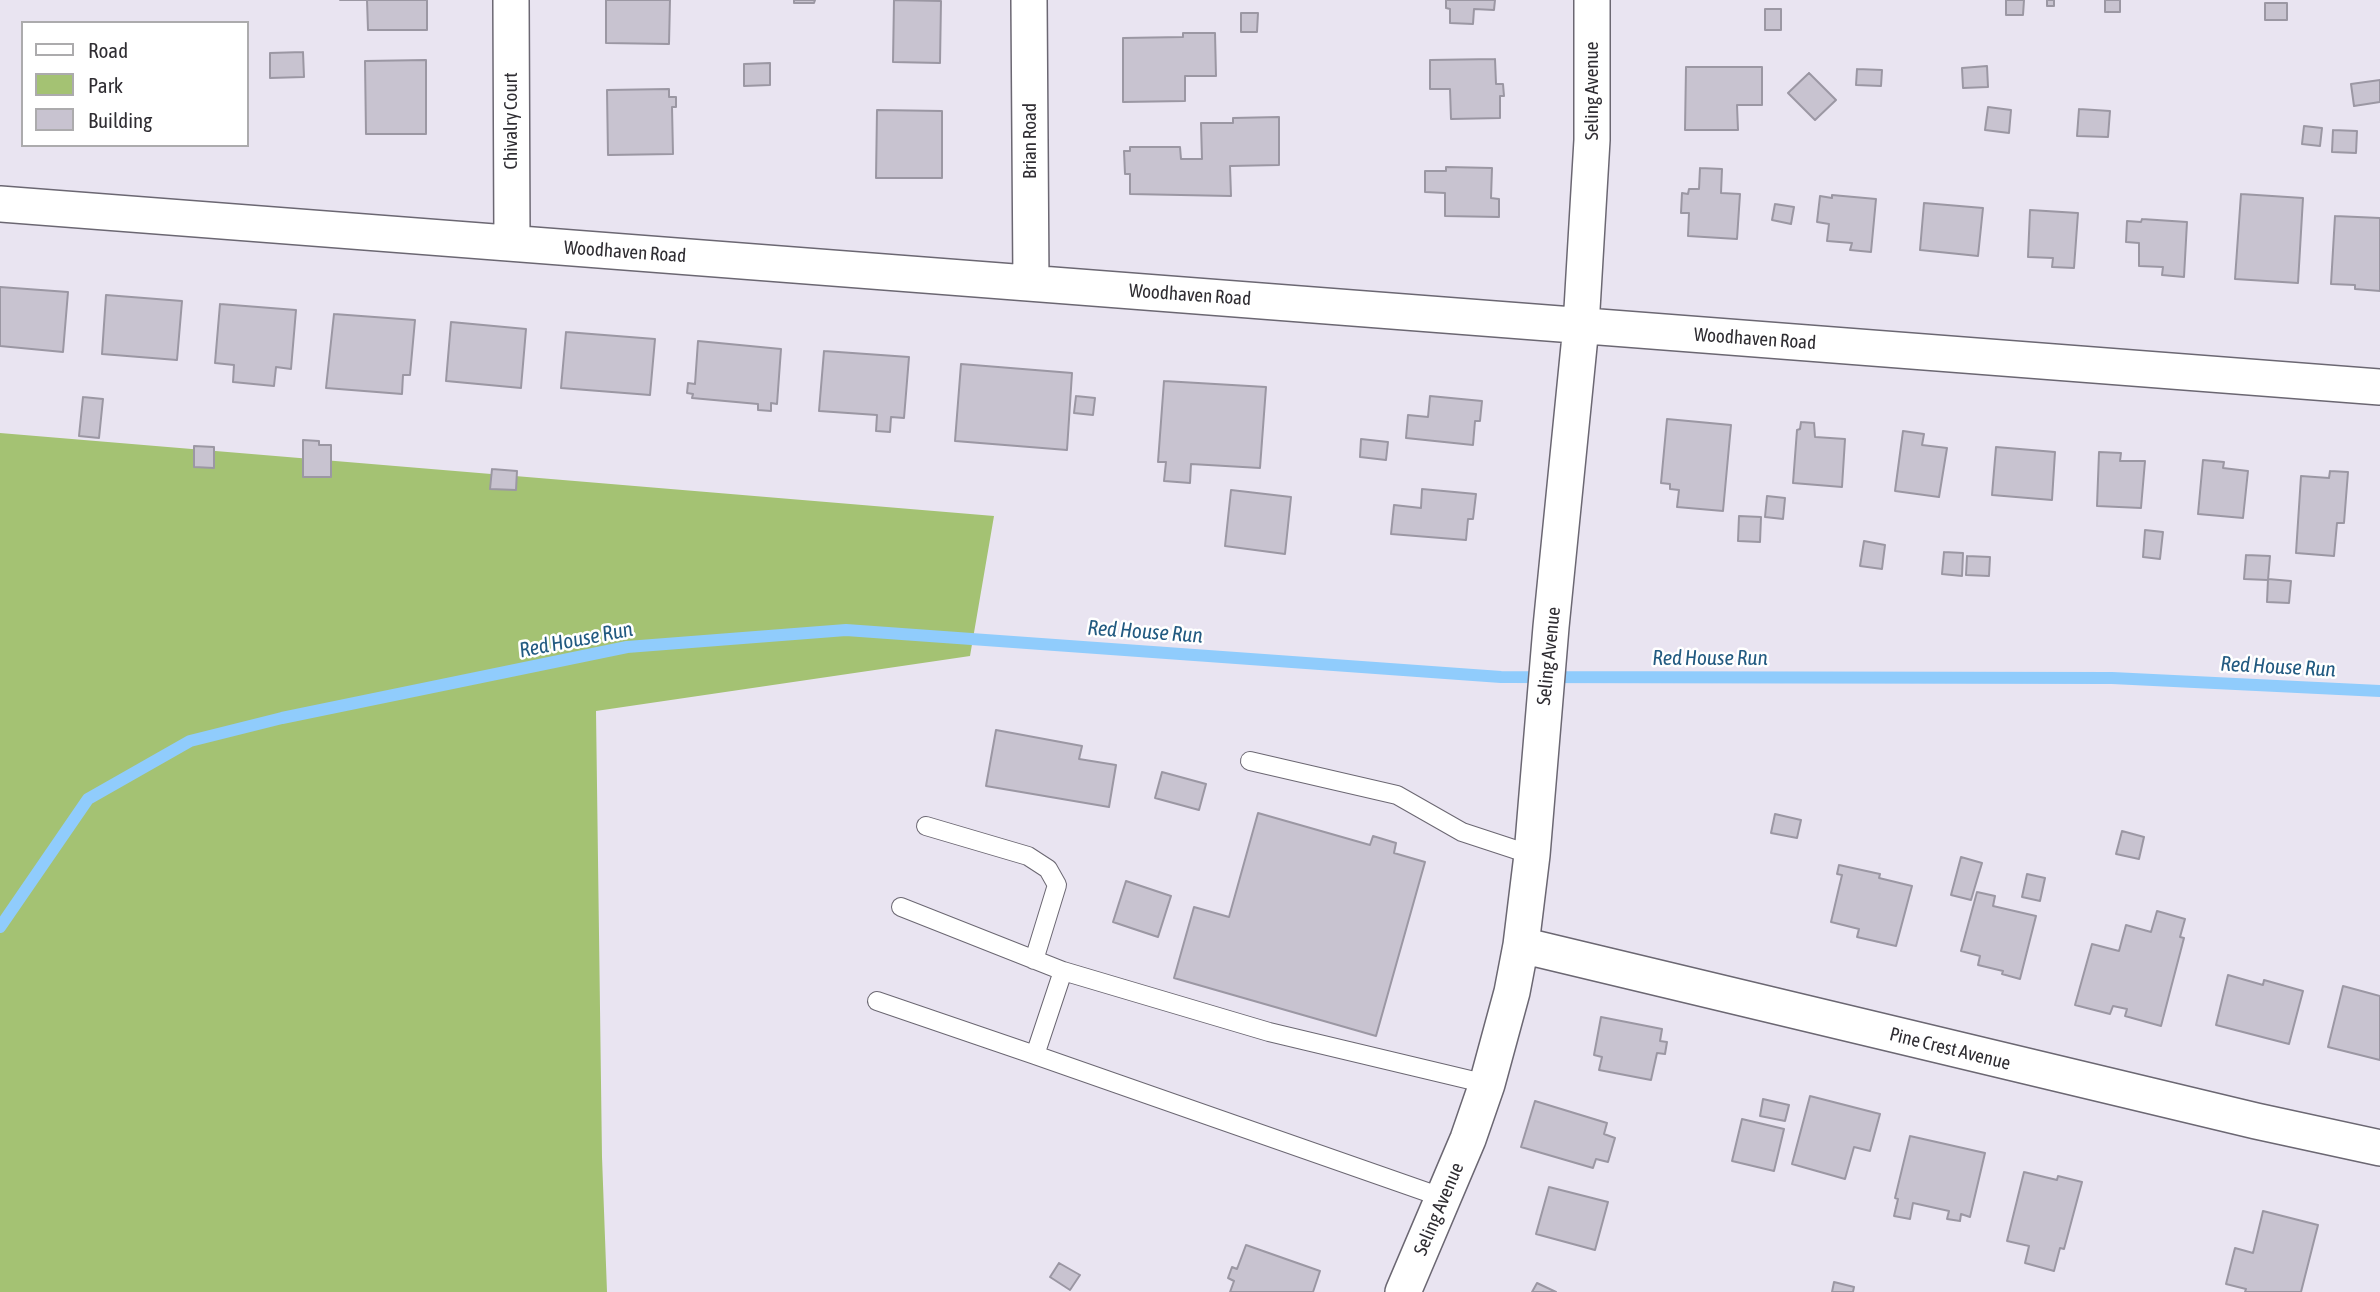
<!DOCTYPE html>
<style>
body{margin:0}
#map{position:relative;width:2380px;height:1292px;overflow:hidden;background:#e9e4f1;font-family:"Asap Condensed",sans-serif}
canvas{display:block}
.legend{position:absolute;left:21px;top:21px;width:228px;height:126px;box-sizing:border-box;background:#fff;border:2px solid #acabad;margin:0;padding:9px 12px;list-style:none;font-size:21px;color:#2f2d32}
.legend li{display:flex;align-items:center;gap:14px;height:35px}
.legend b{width:35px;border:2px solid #acabad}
</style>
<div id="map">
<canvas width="2380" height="1292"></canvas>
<ul class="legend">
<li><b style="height:9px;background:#fff"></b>Road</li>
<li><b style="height:19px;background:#a4c273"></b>Park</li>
<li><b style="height:19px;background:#c8c3d0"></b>Building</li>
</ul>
</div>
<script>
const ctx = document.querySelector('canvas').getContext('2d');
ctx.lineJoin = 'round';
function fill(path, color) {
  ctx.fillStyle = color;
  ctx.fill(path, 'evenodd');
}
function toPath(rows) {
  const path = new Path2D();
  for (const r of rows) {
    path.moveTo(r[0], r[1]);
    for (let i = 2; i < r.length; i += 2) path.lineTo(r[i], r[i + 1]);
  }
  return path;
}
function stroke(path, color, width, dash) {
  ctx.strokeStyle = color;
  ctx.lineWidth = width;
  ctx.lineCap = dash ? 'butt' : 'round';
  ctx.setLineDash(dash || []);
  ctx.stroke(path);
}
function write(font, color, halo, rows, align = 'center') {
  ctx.font = font + ' "Asap Condensed",sans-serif';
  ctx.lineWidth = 5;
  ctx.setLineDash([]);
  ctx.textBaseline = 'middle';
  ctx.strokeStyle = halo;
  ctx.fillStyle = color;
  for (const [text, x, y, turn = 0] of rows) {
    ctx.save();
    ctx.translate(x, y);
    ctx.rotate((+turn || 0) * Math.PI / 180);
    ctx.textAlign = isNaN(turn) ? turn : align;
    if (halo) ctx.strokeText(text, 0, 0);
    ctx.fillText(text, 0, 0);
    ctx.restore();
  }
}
const green = toPath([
 [0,433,994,516,970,656,596,711,602,1157,607,1292,0,1292]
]);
const stream = toPath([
 [0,927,88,799,190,741,282,718,627,647,846,630,1501,677,2112,678,2380,691]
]);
const building = toPath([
 [340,0,427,0,427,30,368,30,367,0,340,0],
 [606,0,670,0,669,44,606,43,606,0],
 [794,0,815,0,814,3,794,3,794,0],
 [894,0,941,1,940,63,893,62,894,0],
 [1446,0,1495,0,1494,10,1474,9,1473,24,1450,23,1450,9,1446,8,1446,0],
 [2006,0,2024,0,2023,15,2006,15,2006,0],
 [2047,0,2054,0,2054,6,2047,6,2047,0],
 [2105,0,2120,0,2120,12,2105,12,2105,0],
 [2265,3,2287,3,2287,20,2265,20,2265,3],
 [1765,9,1781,9,1781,30,1765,30,1765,9],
 [1241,13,1258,13,1257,32,1241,32,1241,13],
 [1183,33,1215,33,1216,76,1185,76,1185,101,1123,102,1123,38,1183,37,1183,33],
 [303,52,304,77,270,78,270,53,303,52],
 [1495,59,1496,84,1503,84,1504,96,1500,96,1500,118,1451,119,1450,89,1430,89,1430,60,1495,59],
 [426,60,426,134,366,134,365,61,426,60],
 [770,63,770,85,744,86,744,64,770,63],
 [1987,66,1988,87,1963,88,1962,68,1987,66],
 [1686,67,1762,67,1762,105,1737,105,1738,130,1685,130,1686,67],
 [1857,69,1882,70,1881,86,1856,85,1857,69],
 [1809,73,1836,100,1815,120,1788,93,1809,73],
 [2380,80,2380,102,2354,106,2351,84,2380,80],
 [669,89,669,97,676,97,676,107,672,107,673,154,608,155,607,90,669,89],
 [1988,107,2011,110,2009,133,1985,130,1988,107],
 [2079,109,2110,111,2108,137,2077,136,2079,109],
 [877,110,942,111,942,178,876,178,877,110],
 [1279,117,1279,165,1230,166,1231,196,1130,194,1130,174,1125,174,1124,151,1130,151,1130,147,1180,147,1181,159,1202,159,1201,123,1233,123,1233,118,1279,117],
 [2304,126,2322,128,2320,146,2302,144,2304,126],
 [2333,130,2357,131,2356,153,2332,152,2333,130],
 [1446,167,1492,168,1491,198,1499,199,1499,217,1445,216,1445,193,1425,192,1425,171,1446,171,1446,167],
 [1700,168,1722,169,1721,193,1740,194,1737,239,1688,236,1689,213,1681,213,1682,193,1688,194,1689,189,1699,189,1700,168],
 [2241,194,2303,198,2298,283,2235,279,2241,194],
 [1832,195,1876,199,1871,252,1850,250,1852,243,1827,241,1829,224,1817,222,1820,196,1832,198,1832,195],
 [1924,203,1983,208,1978,256,1920,250,1924,203],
 [1775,204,1794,207,1791,224,1772,220,1775,204],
 [2030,210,2078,213,2074,268,2052,267,2053,258,2028,257,2030,210],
 [2335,216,2380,218,2380,291,2355,289,2355,285,2331,284,2335,216],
 [2142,219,2187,222,2184,277,2162,275,2163,267,2139,266,2139,243,2126,242,2127,221,2141,222,2142,219],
 [0,287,68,292,63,352,0,346,0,287],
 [106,295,182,301,177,360,102,354,106,295],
 [220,304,296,310,291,369,276,367,274,386,233,382,234,365,215,363,220,304],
 [334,314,415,320,410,375,403,375,402,394,326,388,334,314],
 [451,322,526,329,521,388,446,381,451,322],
 [566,332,655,339,650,395,561,388,566,332],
 [698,341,781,349,777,404,771,403,771,411,758,410,758,404,692,398,693,394,687,393,688,383,695,384,698,341],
 [824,351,909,357,904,418,891,417,890,432,876,431,877,415,819,411,824,351],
 [961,364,1072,373,1067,450,955,441,961,364],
 [1164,381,1266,387,1260,468,1191,464,1190,483,1164,481,1166,462,1158,462,1164,381],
 [1076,396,1095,398,1093,415,1074,413,1076,396],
 [1430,396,1482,401,1480,421,1475,421,1473,445,1406,438,1408,415,1428,417,1430,396],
 [83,397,103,399,99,438,79,436,83,397],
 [1667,419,1731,425,1723,511,1677,507,1679,490,1670,489,1670,484,1661,483,1667,419],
 [1801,422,1814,423,1815,437,1845,439,1842,487,1793,483,1797,430,1800,429,1801,422],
 [1903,431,1924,434,1922,445,1947,448,1939,497,1895,491,1903,431],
 [1361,439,1388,442,1386,460,1360,457,1361,439],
 [303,440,319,441,319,445,331,445,331,477,303,477,303,440],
 [194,446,214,447,214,468,194,467,194,446],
 [1996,447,2055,452,2052,500,1992,495,1996,447],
 [2099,452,2121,453,2120,461,2145,461,2141,508,2097,506,2099,452],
 [2203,460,2224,462,2223,468,2248,471,2243,518,2198,514,2203,460],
 [492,469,517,471,516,490,490,489,492,469],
 [2330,471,2348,472,2344,523,2337,523,2334,556,2296,553,2301,476,2329,478,2330,471],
 [1422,489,1476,494,1473,519,1468,519,1466,540,1391,534,1394,505,1421,508,1422,489],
 [1231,490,1291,497,1285,554,1225,546,1231,490],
 [1767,496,1785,498,1783,519,1765,517,1767,496],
 [1739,516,1761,517,1760,542,1738,541,1739,516],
 [2145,530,2163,532,2160,559,2143,557,2145,530],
 [1864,541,1885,545,1882,569,1860,566,1864,541],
 [1944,552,1963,553,1962,576,1942,574,1944,552],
 [2246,555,2270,556,2268,580,2244,579,2246,555],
 [1967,556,1990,557,1989,576,1966,575,1967,556],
 [2268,579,2291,581,2289,603,2267,602,2268,579],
 [996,730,1082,746,1079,759,1116,765,1109,807,986,786,996,730],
 [1162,772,1206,784,1199,810,1155,798,1162,772],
 [1258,813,1370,845,1373,836,1396,843,1394,853,1425,862,1376,1036,1174,978,1194,907,1229,917,1258,813],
 [1775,814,1801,820,1797,838,1771,833,1775,814],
 [2122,831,2144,837,2139,859,2116,854,2122,831],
 [1961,857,1982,863,1971,900,1951,895,1961,857],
 [1839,865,1880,874,1879,878,1912,886,1896,946,1857,937,1859,929,1831,922,1842,875,1837,874,1839,865],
 [2027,874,2045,878,2040,901,2022,897,2027,874],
 [1126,881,1171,896,1158,937,1113,922,1126,881],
 [1977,892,1995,896,1993,906,2036,916,2020,979,2002,974,2003,971,1978,965,1980,956,1961,951,1977,892],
 [2157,911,2185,919,2180,937,2184,938,2161,1026,2125,1016,2127,1009,2113,1006,2110,1014,2075,1005,2092,944,2119,951,2126,925,2151,932,2157,911],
 [2228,975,2263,985,2264,980,2303,991,2289,1044,2216,1025,2228,975],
 [2343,986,2380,996,2380,1060,2328,1047,2343,986],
 [1601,1017,1662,1029,1660,1041,1667,1042,1665,1054,1657,1053,1651,1080,1599,1070,1602,1057,1594,1055,1601,1017],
 [1810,1096,1880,1114,1870,1151,1854,1147,1845,1179,1792,1164,1810,1096],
 [1763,1099,1789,1105,1785,1121,1760,1116,1763,1099],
 [1535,1101,1607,1123,1604,1134,1615,1138,1608,1162,1596,1159,1593,1168,1521,1147,1535,1101],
 [1742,1119,1784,1129,1774,1171,1732,1161,1742,1119],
 [1910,1136,1985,1153,1970,1217,1961,1214,1960,1221,1947,1219,1949,1211,1913,1203,1910,1219,1894,1216,1898,1199,1895,1198,1910,1136],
 [2024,1172,2057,1180,2058,1176,2082,1182,2064,1249,2060,1248,2054,1271,2025,1263,2029,1246,2007,1241,2024,1172],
 [1549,1187,1608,1202,1595,1250,1536,1234,1549,1187],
 [2263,1211,2318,1225,2301,1292,2245,1292,2246,1289,2226,1284,2235,1248,2253,1253,2263,1211],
 [1246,1245,1320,1271,1313,1292,1230,1292,1234,1281,1228,1278,1232,1267,1237,1269,1246,1245],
 [1059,1263,1080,1275,1070,1290,1050,1277,1059,1263],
 [1834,1282,1854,1287,1853,1292,1832,1292,1834,1282],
 [1537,1283,1556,1292,1532,1292,1537,1283]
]);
const lane = toPath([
 [1250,761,1397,795,1462,832,1532,855],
 [926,826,1028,856,1048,869,1057,885,1034,960],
 [901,907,1063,971,1269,1032,1487,1084],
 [1063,971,1035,1055,1444,1198],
 [877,1001,1035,1055]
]);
const street = toPath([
 [511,0,512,243],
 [1029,0,1031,283],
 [0,204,2380,387],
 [1521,945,2256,1121,2380,1148],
 [1403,1292,1468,1139,1487,1084,1512,992,1521,945,1532,855,1551,627,1581,326,1592,140,1592,0]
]);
const streetNames = [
 ["Seling Avenue",1592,91,-90],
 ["Chivalry Court",511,121,-90],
 ["Brian Road",1030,141,-90],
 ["Woodhaven Road",625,252,4],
 ["Woodhaven Road",1190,295,4],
 ["Woodhaven Road",1755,339,4],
 ["Seling Avenue",1549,656,-84],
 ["Pine Crest Avenue",1950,1049,14],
 ["Seling Avenue",1439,1209,-67]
];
const waterNames = [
 ["Red House Run",1145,632,4],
 ["Red House Run",576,640,-11],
 ["Red House Run",1710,658],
 ["Red House Run",2278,667,3]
];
fill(green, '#a4c273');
stroke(stream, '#90ccfc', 12);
fill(building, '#c8c3d0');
stroke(building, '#9b97a3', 2);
stroke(lane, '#6b6772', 20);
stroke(street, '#6b6772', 38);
stroke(lane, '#fff', 18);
stroke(street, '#fff', 35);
write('19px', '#2f2d32', '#fff', streetNames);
write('italic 21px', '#225a81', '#fff', waterNames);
</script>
